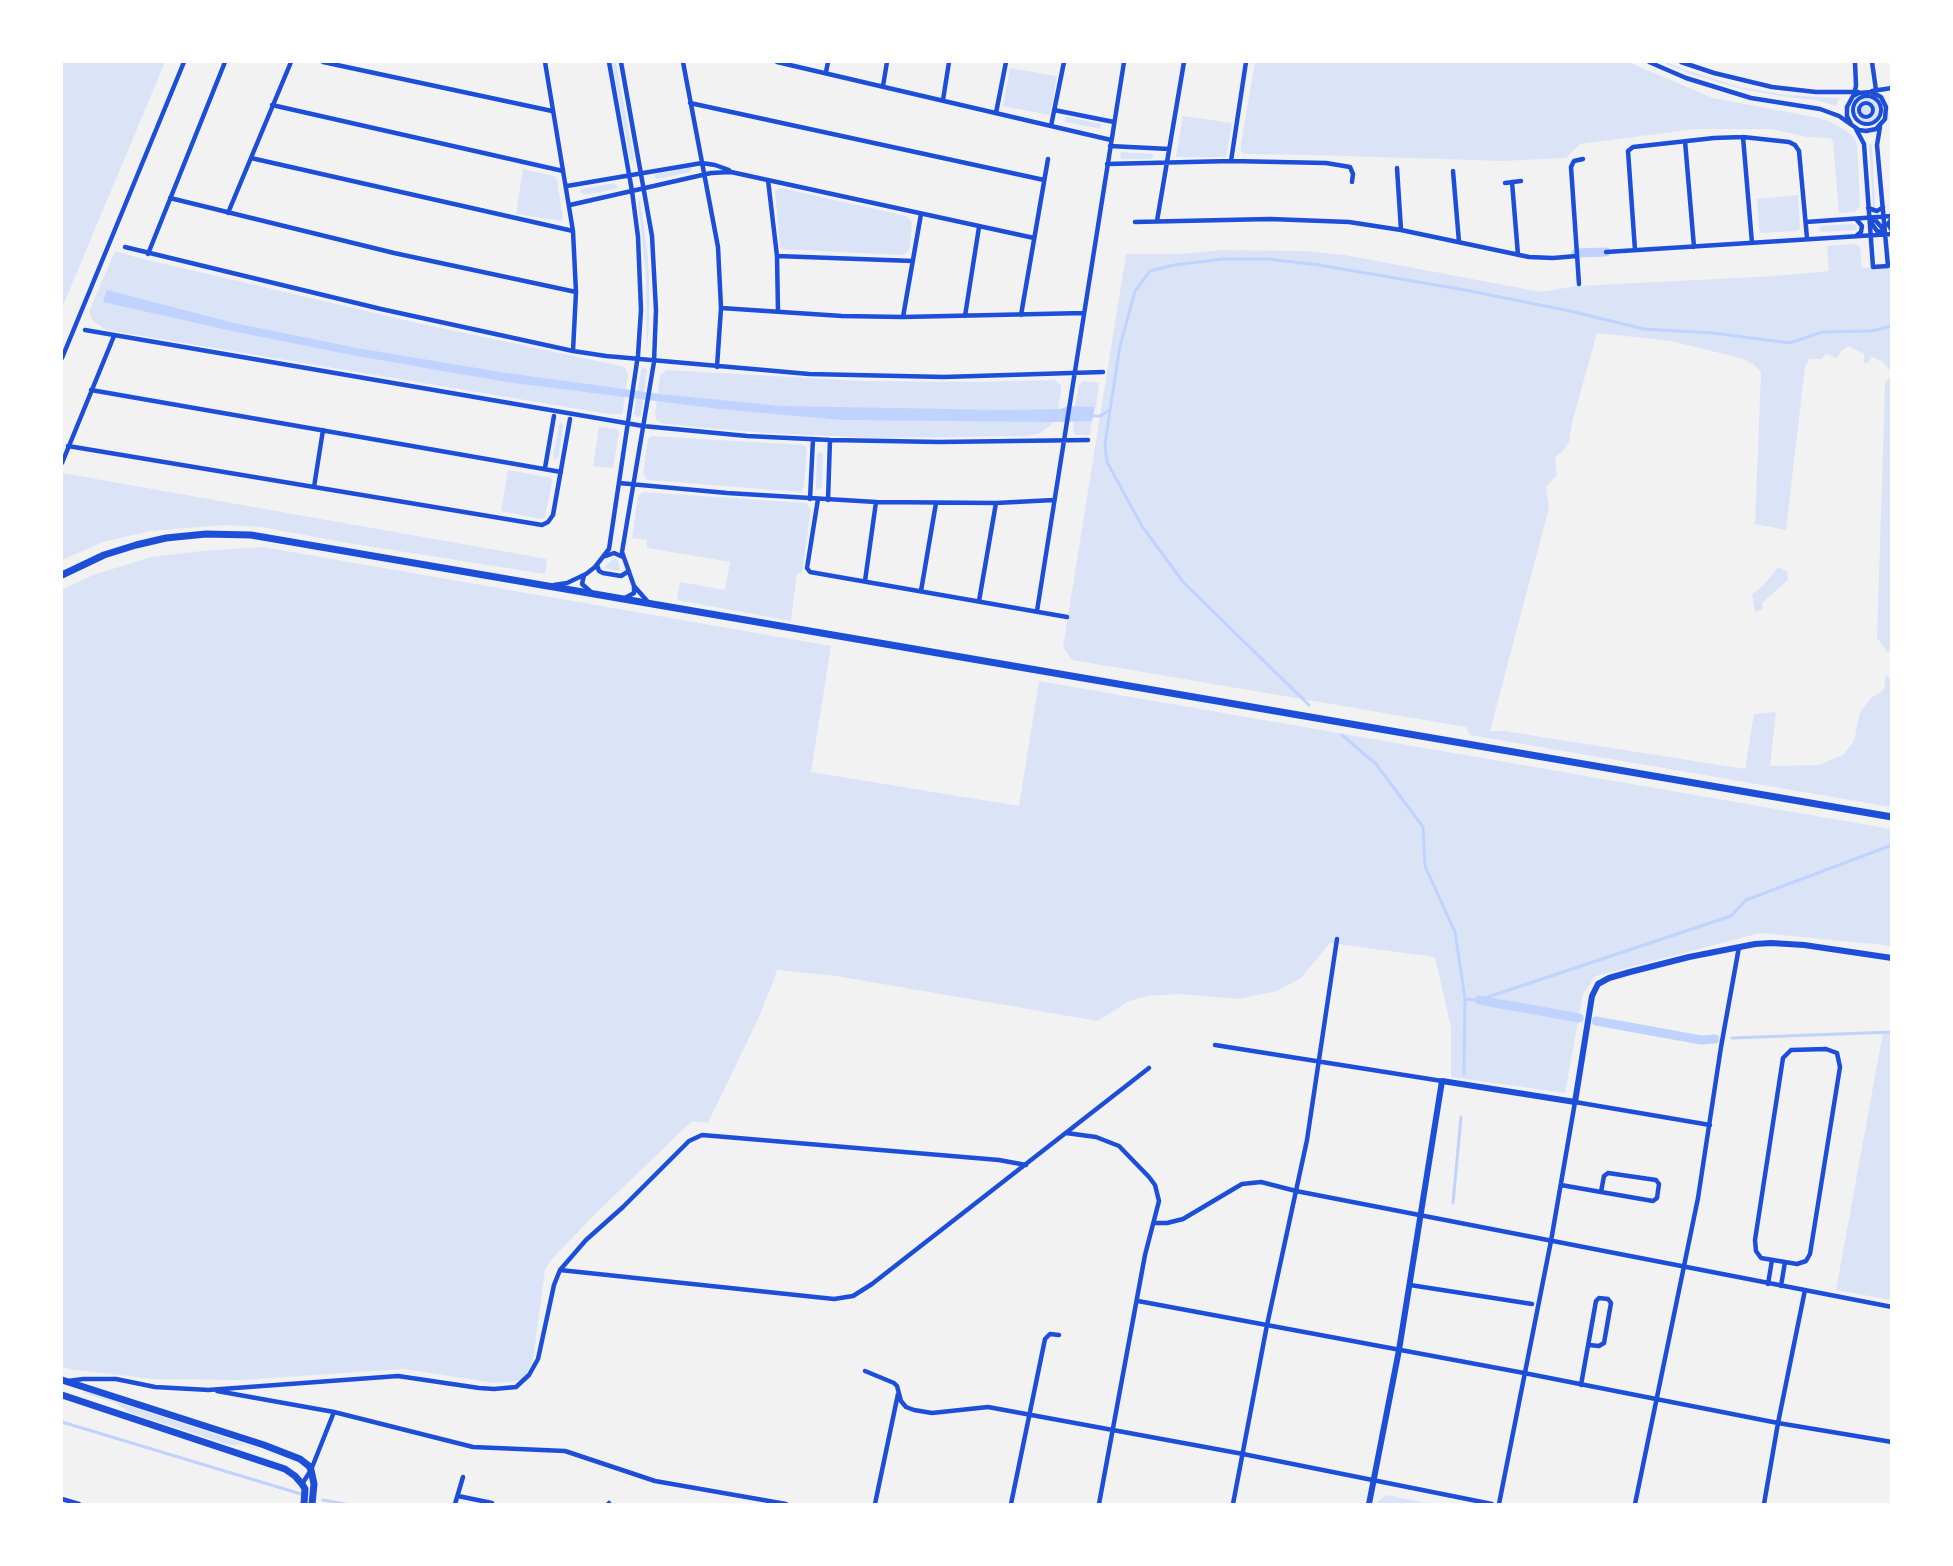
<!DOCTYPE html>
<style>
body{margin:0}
#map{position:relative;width:1953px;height:1566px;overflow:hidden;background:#f2f2f2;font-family:"Roboto Condensed",sans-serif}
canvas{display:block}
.frame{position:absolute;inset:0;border:63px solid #fff;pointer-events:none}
</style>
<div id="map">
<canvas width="1953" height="1566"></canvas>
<div class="frame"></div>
</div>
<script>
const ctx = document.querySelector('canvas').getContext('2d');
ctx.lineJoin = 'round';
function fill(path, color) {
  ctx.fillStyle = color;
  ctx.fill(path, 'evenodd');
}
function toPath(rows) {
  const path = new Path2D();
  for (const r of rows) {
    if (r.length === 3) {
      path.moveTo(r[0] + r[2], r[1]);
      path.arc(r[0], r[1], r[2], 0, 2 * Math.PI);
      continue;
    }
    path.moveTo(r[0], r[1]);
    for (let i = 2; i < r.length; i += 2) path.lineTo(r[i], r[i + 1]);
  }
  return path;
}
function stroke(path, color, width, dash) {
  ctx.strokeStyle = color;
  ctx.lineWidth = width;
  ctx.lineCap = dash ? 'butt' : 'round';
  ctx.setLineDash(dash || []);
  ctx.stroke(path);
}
const green = toPath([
 [62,62,165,62,62,308],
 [612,62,616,62,634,159,632,161,630,159],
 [1255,62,1628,62,1713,98,1819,118,1830,122,1845,130,1854,137,1857,143,1860,206,1855,212,1839,213,1833,141,1830,138,1807,137,1771,129,1695,129,1580,144,1566,158,1502,161,1312,155,1245,154,1241,152,1241,144],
 [1662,62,1667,62,1683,69,1740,87,1786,95,1839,98,1836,106,1816,100,1787,97,1741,89,1685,72],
 [1010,68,1057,76,1050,115,1003,106],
 [1867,110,14],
 [1065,116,1101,124,1101,129,1065,122],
 [1183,116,1232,123,1226,157,1176,157],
 [1869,144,1872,144,1875,207,1873,208],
 [1121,152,1152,154,1154,156,1151,159,1121,159,1120,155],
 [689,167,692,168,691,172,657,179,655,178,655,174],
 [523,169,554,176,557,180,563,218,561,221,516,214],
 [614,183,618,187,616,189,584,195,580,192,582,189],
 [781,188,906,216,912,222,910,247,905,254,900,255,782,249,780,248,775,192,777,189],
 [1798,195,1800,229,1796,231,1761,233,1759,228,1757,199],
 [640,200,647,250,649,275,649,323,647,351,646,275,638,201],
 [1851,224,1857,225,1856,230,1823,232,1819,230,1821,226],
 [1855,244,1860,247,1862,268,1891,265,1891,372,1882,361,1872,357,1869,362,1864,363,1864,354,1849,346,1841,351,1837,358,1826,354,1821,359,1810,359,1805,367,1786,530,1755,524,1761,372,1753,364,1740,358,1671,341,1597,333,1572,423,1569,442,1563,451,1555,457,1557,475,1546,487,1549,508,1490,731,1504,731,1745,769,1754,714,1776,712,1770,766,1819,765,1843,755,1854,741,1860,712,1871,698,1884,690,1886,674,1890,679,1892,692,1891,807,1470,735,1466,727,1072,660,1063,647,1126,254,1178,254,1223,250,1304,251,1345,255,1541,292,1577,286,1775,276,1829,271,1827,246],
 [115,251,139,258,422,324,621,366,626,369,628,375,623,409,622,414,609,414,106,330,92,320,89,312],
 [644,367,647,370,641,415,637,418,634,414,641,370],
 [667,370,865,381,980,382,1054,380,1061,385,1061,392,1058,409,1051,425,1038,434,1026,436,875,438,766,433,695,427,661,423,656,420,655,415,660,375],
 [1891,375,1891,443,1889,442,1892,444,1892,646,1888,653,1877,638,1885,383],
 [1083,381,1099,383,1096,407,1075,407,1079,385],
 [1074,421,1092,421,1090,435,1075,435,1073,428],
 [561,422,563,425,559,456,555,460,553,455,559,425],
 [599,427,617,429,619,433,613,468,593,466],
 [652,436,803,445,807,447,804,487,800,492,647,480,643,474,648,439],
 [821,452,823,455,822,487,818,490,816,487,817,454],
 [508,470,551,478,552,481,545,518,541,519,501,511],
 [62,473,547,559,545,574,342,542,262,527,225,525,150,531,103,542,62,560],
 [643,492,806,503,811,509,802,573,797,573,791,621,677,600,680,582,725,590,730,562,647,548,647,540,632,538,638,496],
 [263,547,831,646,811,772,1019,806,1039,681,1891,829,1891,947,1884,945,1760,933,1596,976,1583,994,1565,1093,1451,1077,1451,1028,1435,957,1330,943,1301,978,1277,991,1239,999,1180,994,1148,996,1129,1001,1098,1021,836,976,778,970,773,973,777,972,759,1017,708,1123,692,1121,593,1216,551,1260,545,1270,533,1360,525,1377,517,1381,494,1383,404,1369,240,1380,153,1379,69,1369,62,1366,62,590,93,575,151,557,202,551],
 [614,558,618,561,620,571,604,568],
 [1778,567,1787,571,1788,580,1762,603,1763,609,1755,612,1752,594,1763,586],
 [1883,1032,1892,1032,1891,1300,1836,1290],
 [84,1391,245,1444,280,1457,245,1445,230,1445,128,1412,116,1403,83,1393],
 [1387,1495,1431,1504,1378,1504,1378,1501]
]);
const water = toPath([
 [107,290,234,323,357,348,507,373,660,394,781,406,1004,410,1060,409,1069,406,1095,407,1092,421,1056,422,841,420,719,409,506,382,357,356,232,331,103,302]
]);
const stream = toPath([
 [1110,410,1105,445,1107,462,1142,526,1183,582,1309,705],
 [1090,416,1100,416,1110,410,1120,346,1135,291,1150,271,1174,265,1223,259,1268,259,1319,265,1465,290,1570,311,1644,329,1713,333,1790,343,1822,332,1871,331,1892,326],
 [1342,735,1376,764,1423,827,1425,866,1455,932,1465,999,1479,1000,1731,916,1746,900,1892,845],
 [1732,1038,1892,1032],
 [1464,1074,1465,999],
 [1453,1203,1461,1117],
 [62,1422,301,1494],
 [323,1500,345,1504]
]);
const canal = toPath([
 [1576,253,1606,252],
 [1479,1000,1579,1018],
 [1596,1021,1701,1040,1715,1039]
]);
const pedestrian = toPath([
 [1867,110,14],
 [1866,110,7]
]);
const minor = toPath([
 [323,62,552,111],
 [545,62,573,231,576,292,573,351],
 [621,62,652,236,656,310,654,362,622,552,634,586,648,602],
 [683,62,718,247,721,308,717,367],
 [777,62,1111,140],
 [1649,62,1686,78,1751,98,1820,109,1839,116,1859,130,1866,131,1876,129,1885,119,1886,107,1881,97,1871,92,1859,93,1853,96,1847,107,1847,116,1851,124],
 [1681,62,1714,73,1772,87,1816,92,1858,92],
 [1872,62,1876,90],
 [826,72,828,62],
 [883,86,887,62],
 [1872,91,1892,88],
 [1854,94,1856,86,1855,62],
 [943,100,949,62],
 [690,103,1044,180],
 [272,105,563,171],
 [1054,110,1114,122],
 [996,113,1006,62],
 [1051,126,1064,62],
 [1856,129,1864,144,1873,267,1888,266,1877,145,1880,127],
 [1743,137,1752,243],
 [1685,141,1694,247],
 [1110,146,1169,149],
 [251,158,573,231],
 [1231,161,1246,62],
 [1107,164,1231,161,1326,163,1350,167,1353,174,1352,182],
 [1397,168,1401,230],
 [1453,171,1459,242],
 [768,180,777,256,778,311],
 [1512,182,1518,255],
 [1505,183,1521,181],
 [567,186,702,163,715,165,729,170],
 [170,198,394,253,576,292],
 [570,205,711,173,731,172,1034,238],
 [1868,208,1877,211,1883,207],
 [228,213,291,62],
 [1869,218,1876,221,1883,229],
 [1892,218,1888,224,1892,231],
 [1856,219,1862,226,1861,232,1856,236],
 [1157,221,1184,62],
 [1870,221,1877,231,1883,233],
 [1135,222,1270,219,1349,222,1401,230,1529,257,1553,258,1577,256],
 [1806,222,1892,216],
 [125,247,381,309,573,351,606,356,809,374,944,377,1103,372],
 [1635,250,1628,151,1633,147,1714,138,1743,137,1789,142,1795,145,1799,151,1807,238],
 [1606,252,1892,234],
 [148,254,225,62],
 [777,256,913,261],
 [1579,284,1571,167,1574,161,1583,159],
 [721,308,842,316,903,317,1084,313],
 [1021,315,1048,159],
 [965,316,979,227],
 [903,317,921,214],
 [85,330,643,426,747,436,830,440,939,442,1088,440],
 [62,358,184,62],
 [91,390,561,472],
 [68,446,542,525,548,522,553,515,570,419],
 [62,463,114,336],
 [545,468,554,416],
 [619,483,727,493,876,502,996,503,1054,500],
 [314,487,323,430],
 [810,499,813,439],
 [818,499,807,568,810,572,1067,617],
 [828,500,830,440],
 [606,556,614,553,623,557],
 [597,565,599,571,603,573,621,576,629,571],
 [584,575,582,584,591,592],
 [865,581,876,502],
 [554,585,567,583,586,574,595,567,609,549,638,355,641,310,638,237,632,191,609,62],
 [921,591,936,503],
 [625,598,634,593,634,586],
 [979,601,996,503],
 [1037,611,1124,62],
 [1215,1045,1442,1081],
 [1826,1049,1837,1053,1840,1067,1810,1254,1806,1261,1797,1264,1761,1258,1756,1251,1755,1240,1783,1058,1791,1050,1826,1049],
 [1066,1133,1096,1137,1119,1146,1149,1177,1155,1185,1159,1201,1145,1255,1099,1504],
 [1561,1185,1601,1192,1653,1201,1657,1198,1659,1184,1656,1180,1608,1173,1604,1176,1601,1192],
 [1154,1223,1167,1223,1183,1219,1242,1184,1261,1182,1296,1191,1892,1307],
 [560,1270,834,1299,853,1296,872,1284,1149,1068],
 [1768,1284,1772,1260],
 [1410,1285,1532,1304],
 [1781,1286,1785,1262],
 [1138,1301,1524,1373,1778,1423,1892,1442],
 [865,1371,894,1383,897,1386,901,1401,906,1407,914,1410,932,1413,988,1407,1243,1454,1492,1504],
 [68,1381,83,1379,116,1379,155,1387,209,1390],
 [1581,1385,1596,1301,1599,1298,1608,1299,1611,1303,1604,1343,1599,1346,1589,1345],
 [208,1390,398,1376,479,1388,494,1389,516,1387,529,1375,538,1359,554,1285,560,1270,586,1240,623,1207,689,1141,702,1135,999,1160,1026,1165],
 [217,1391,334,1412,473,1447,565,1451,655,1481,786,1504],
 [302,1484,311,1470,334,1412],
 [458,1496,492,1503],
 [62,1499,79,1504],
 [455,1504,463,1477],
 [608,1504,609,1503],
 [875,1504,898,1394],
 [1011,1504,1045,1339,1050,1334,1059,1335],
 [1233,1504,1267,1325,1307,1140,1337,939],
 [1499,1504,1551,1241,1575,1102,1710,1125],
 [1635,1504,1698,1198,1721,1047,1739,947],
 [1764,1504,1778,1423,1805,1290]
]);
const tertiary = toPath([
 [1369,1504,1399,1350,1442,1081,1575,1102,1592,996,1598,984,1609,978,1630,972,1689,957,1755,944,1771,943,1804,945,1892,958]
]);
const secondary = toPath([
 [62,575,104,555,136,545,166,538,206,534,251,535,1892,817],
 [62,1380,264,1445,300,1459,309,1466,311,1470,314,1484,312,1504],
 [62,1395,285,1469,295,1476,302,1484,305,1489,304,1504]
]);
fill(green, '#dbe4f7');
fill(water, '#bfd3fe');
stroke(stream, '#bfd3fe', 3);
stroke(canal, '#bfd3fe', 9);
stroke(pedestrian, '#1d4ed8', 4);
stroke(minor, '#1d4ed8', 4.5);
stroke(tertiary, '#1d4ed8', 6);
stroke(secondary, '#1d4ed8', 7);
</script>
